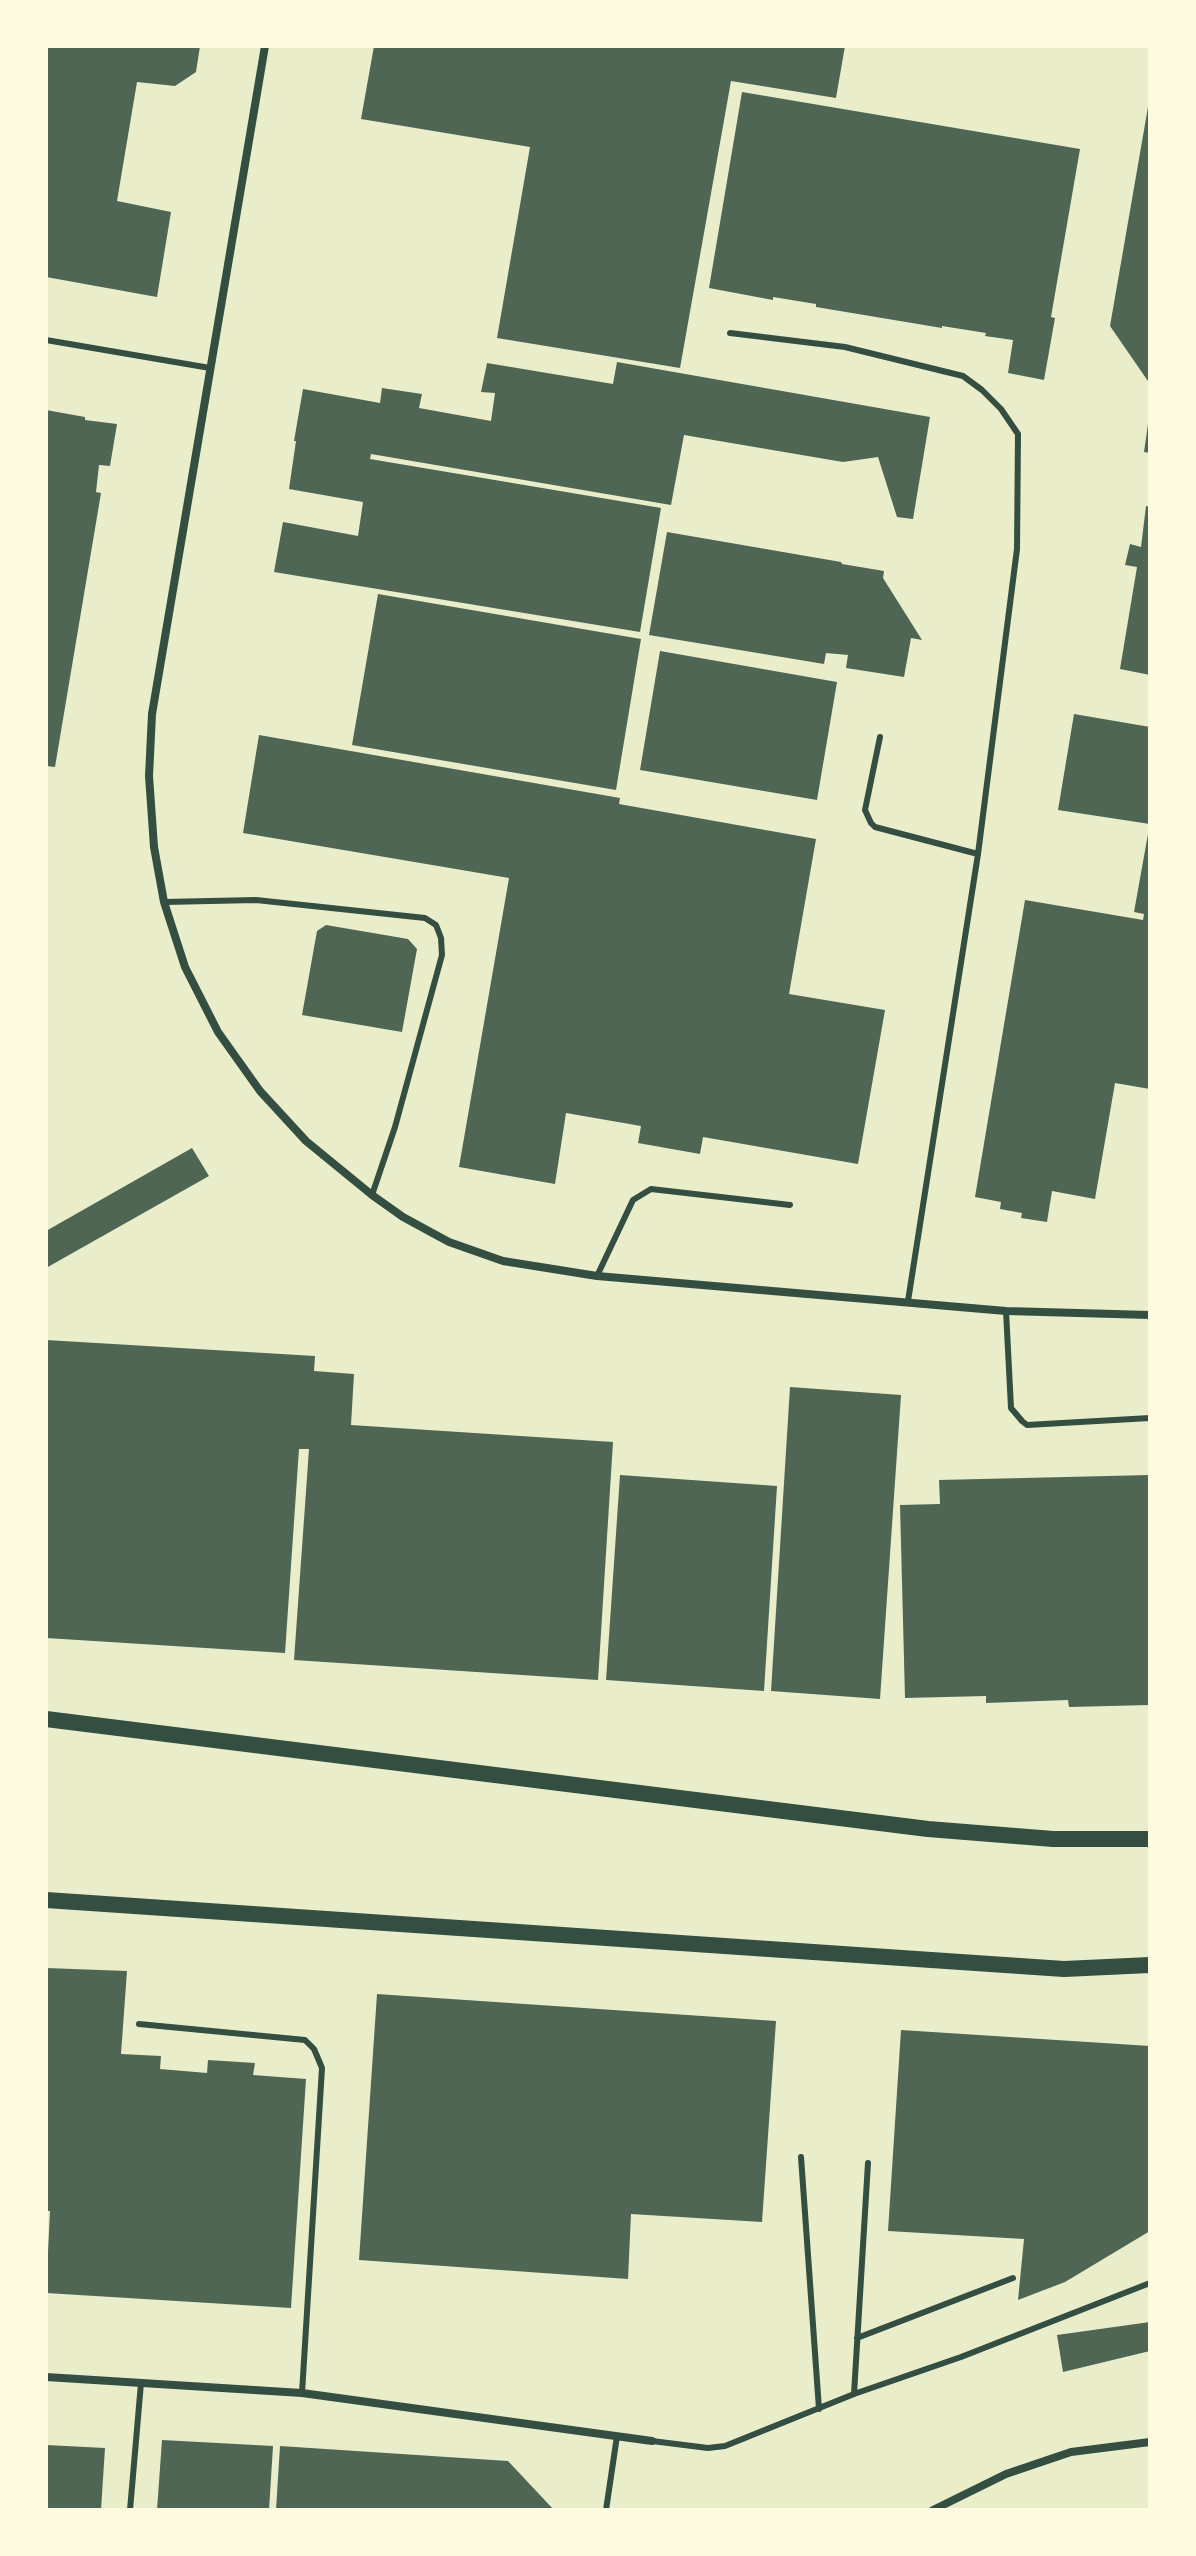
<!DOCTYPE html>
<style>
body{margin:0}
#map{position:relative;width:1196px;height:2556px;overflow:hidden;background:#e9edc9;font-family:Helvetica,sans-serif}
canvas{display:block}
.frame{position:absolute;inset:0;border:48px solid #fefae0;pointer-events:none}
</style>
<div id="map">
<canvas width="1196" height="2556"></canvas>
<div class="frame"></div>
</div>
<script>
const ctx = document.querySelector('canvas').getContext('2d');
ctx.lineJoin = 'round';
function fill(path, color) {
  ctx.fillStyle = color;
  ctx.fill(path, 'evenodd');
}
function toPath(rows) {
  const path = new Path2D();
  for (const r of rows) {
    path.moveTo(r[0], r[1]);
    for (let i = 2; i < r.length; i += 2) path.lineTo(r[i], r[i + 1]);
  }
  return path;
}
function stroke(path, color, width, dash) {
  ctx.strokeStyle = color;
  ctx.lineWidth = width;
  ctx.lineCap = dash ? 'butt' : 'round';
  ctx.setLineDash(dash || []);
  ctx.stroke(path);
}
const building = toPath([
 [46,46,200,46,196,72,175,86,137,82,117,201,171,212,157,297,46,277],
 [374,46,845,46,836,98,731,81,680,368,497,338,530,147,361,119],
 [742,92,1080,149,1051,317,1055,318,1044,380,1008,373,1013,340,985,336,986,333,942,326,942,328,816,307,816,304,773,297,773,300,709,288],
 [1148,107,1150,107,1150,384,1110,326],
 [617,362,930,417,913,519,897,517,878,457,843,462,684,435,671,505,371,454,370,459,661,508,640,632,274,572,283,522,358,536,363,502,289,489,296,441,294,441,303,389,380,403,382,388,422,394,419,408,491,421,495,393,481,392,487,363,613,384],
 [46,410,85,417,85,420,117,424,110,466,99,465,96,492,101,493,55,767,46,766],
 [1148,424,1150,424,1150,453,1144,452],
 [1146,506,1150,507,1150,675,1120,669,1137,567,1125,565,1130,544,1141,547],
 [667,532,841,562,842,564,884,571,883,578,922,640,911,638,904,677,846,668,848,655,826,653,824,664,649,635],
 [378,594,641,639,616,790,352,745],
 [660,651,837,682,817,800,640,770],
 [1074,714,1150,727,1150,824,1058,810],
 [259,735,620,798,619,804,816,839,789,994,885,1010,858,1164,703,1137,700,1154,638,1143,641,1126,566,1113,555,1184,459,1167,509,878,243,833],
 [1148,834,1150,1089,1115,1083,1095,1199,1052,1191,1047,1222,1021,1218,1022,1213,1000,1209,1001,1202,975,1197,1025,900,1143,920,1144,914,1134,912],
 [326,925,408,939,417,949,402,1032,302,1015,317,931],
 [192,1148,209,1176,46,1268,46,1231],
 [46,1340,315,1356,314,1371,354,1374,351,1425,613,1442,598,1680,294,1660,309,1449,299,1449,285,1653,46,1638],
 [790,1387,901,1395,880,1699,771,1691],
 [620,1475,777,1486,764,1691,606,1680],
 [1150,1475,1150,1705,1069,1707,1068,1700,986,1703,986,1696,905,1698,900,1505,940,1504,939,1480],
 [46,1968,127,1971,121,2054,161,2056,160,2069,207,2073,208,2060,255,2063,253,2075,306,2079,291,2308,46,2293,50,2211,46,2211],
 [377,1994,776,2021,762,2222,631,2214,628,2279,359,2260],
 [901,2030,1150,2046,1150,2231,1065,2282,1018,2300,1024,2239,888,2231],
 [1150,2322,1150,2351,1063,2372,1057,2335],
 [162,2440,273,2446,269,2510,157,2510],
 [46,2445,105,2448,101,2510,46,2510],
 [280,2446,508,2461,554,2510,276,2510]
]);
const service = toPath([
 [730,333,845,347,963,376,982,390,1001,409,1018,434,1017,549,978,854,908,1301],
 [46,340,210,368],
 [880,737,865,810,871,823,875,827,978,854],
 [164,902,256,900,425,918,436,925,441,938,442,955,395,1127,372,1195],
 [597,1276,633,1200,651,1189,790,1205],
 [1006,1311,1011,1408,1022,1421,1027,1425,1150,1418],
 [139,2024,305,2040,314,2049,317,2056,322,2068,302,2393],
 [801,2157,819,2409],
 [857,2338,1013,2278],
 [854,2394,868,2163],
 [652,2441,708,2448,725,2446,854,2394,961,2357,1150,2283],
 [130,2510,141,2383],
 [606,2510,617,2436]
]);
const minor = toPath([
 [265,46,152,714,149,776,154,847,164,902,185,967,218,1032,260,1091,306,1141,372,1195,403,1217,449,1242,503,1261,597,1276,1006,1311,1150,1315],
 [46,2377,302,2393,652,2441],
 [933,2510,1006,2474,1071,2452,1150,2442]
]);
const secondary = toPath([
 [46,1719,928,1829,1053,1839,1150,1839],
 [46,1900,1064,1969,1150,1965]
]);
fill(building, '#4f6655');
stroke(service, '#344e41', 6);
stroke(minor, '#344e41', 8);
stroke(secondary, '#344e41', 16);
</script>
